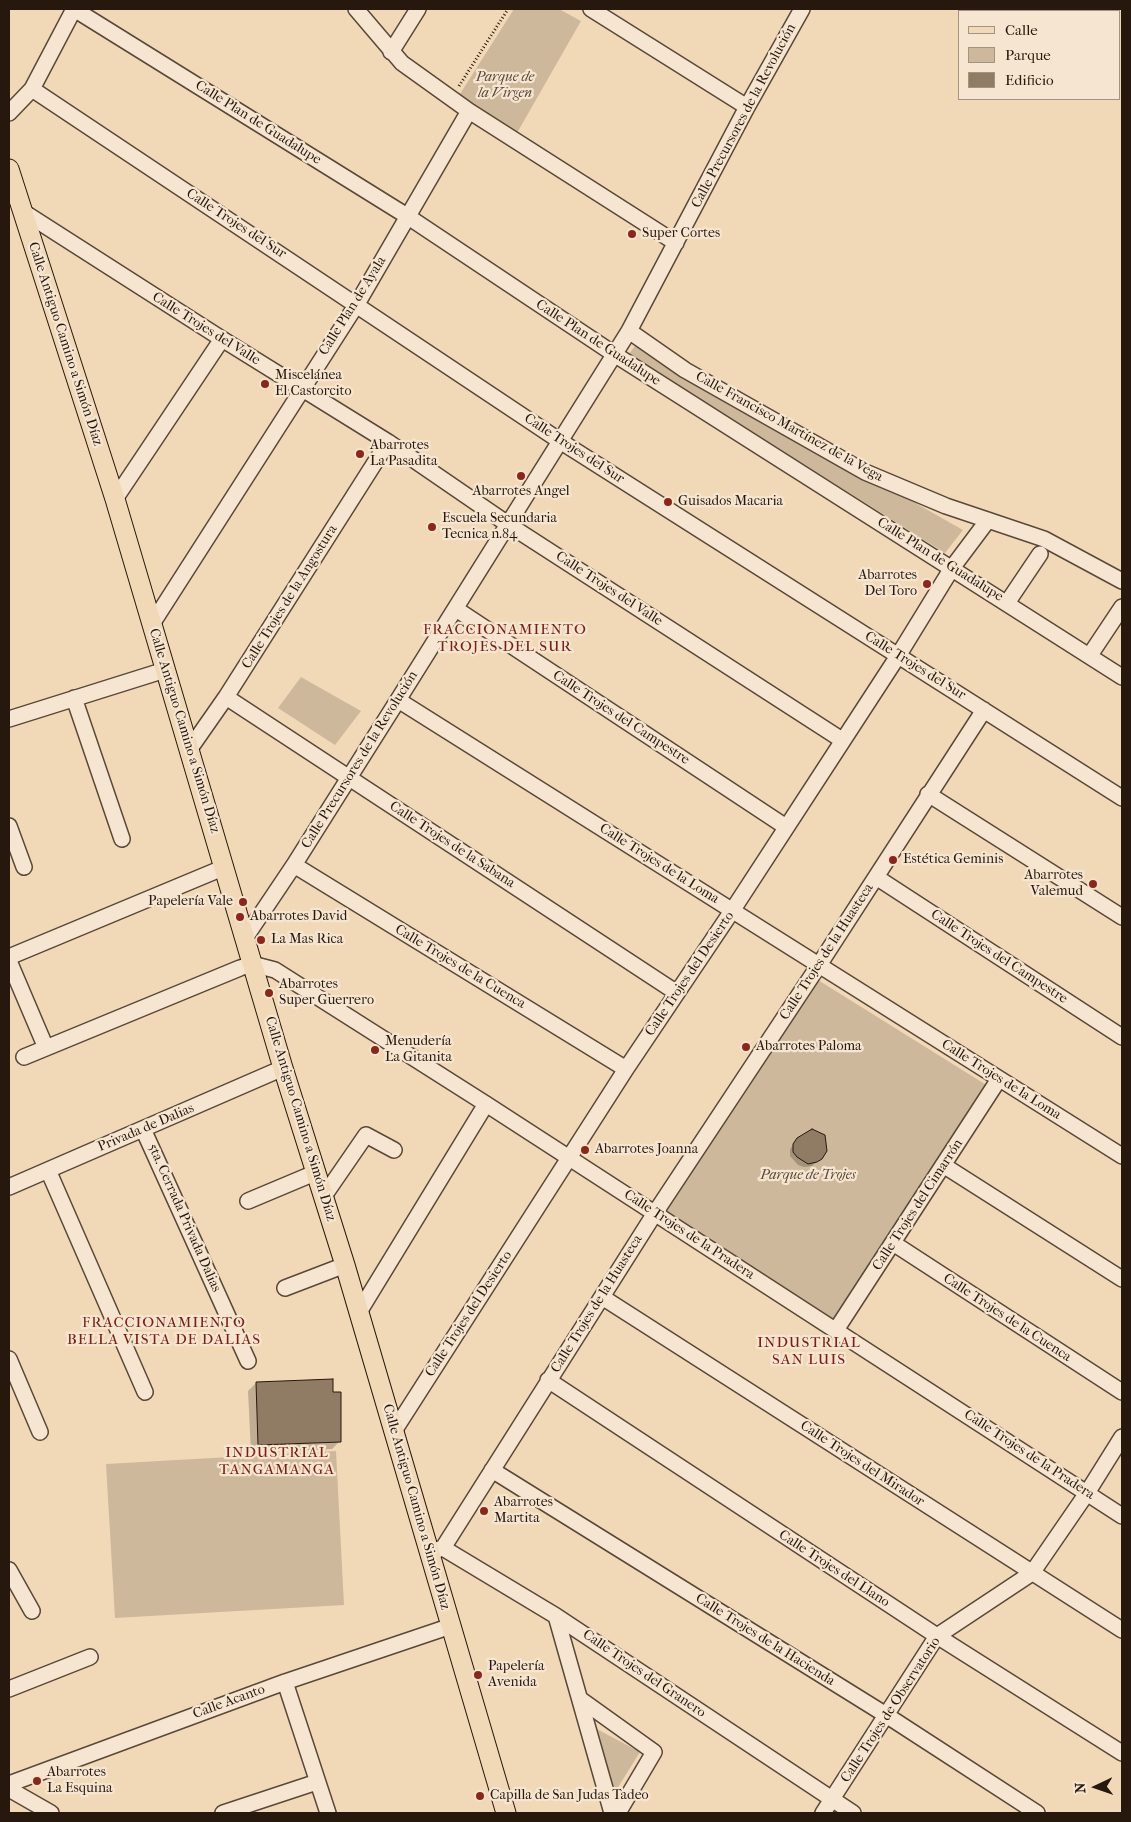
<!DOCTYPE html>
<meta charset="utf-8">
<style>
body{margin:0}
#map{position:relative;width:1131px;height:1822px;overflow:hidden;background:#f1d9b8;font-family:"IM FELL French Canon",serif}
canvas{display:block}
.frame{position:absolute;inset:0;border:10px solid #26180c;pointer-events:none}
.legend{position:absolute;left:958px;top:10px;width:162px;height:90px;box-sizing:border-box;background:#f6e6d1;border:1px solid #a39482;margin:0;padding:6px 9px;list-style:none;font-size:15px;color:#26180c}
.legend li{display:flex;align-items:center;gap:10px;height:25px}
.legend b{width:25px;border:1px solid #a39482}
.north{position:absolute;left:1071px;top:1762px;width:50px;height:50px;-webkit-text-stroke:4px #f6e6d1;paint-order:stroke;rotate:267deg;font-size:14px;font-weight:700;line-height:20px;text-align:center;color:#26180c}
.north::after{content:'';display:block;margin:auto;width:18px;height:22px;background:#26180c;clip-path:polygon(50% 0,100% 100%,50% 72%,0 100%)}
</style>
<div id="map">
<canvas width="1131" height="1822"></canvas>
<div class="frame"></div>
<ul class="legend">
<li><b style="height:6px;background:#f1d9b8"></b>Calle</li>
<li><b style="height:14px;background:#ceb89b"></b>Parque</li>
<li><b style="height:14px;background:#907c65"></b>Edificio</li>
</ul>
<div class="north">N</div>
</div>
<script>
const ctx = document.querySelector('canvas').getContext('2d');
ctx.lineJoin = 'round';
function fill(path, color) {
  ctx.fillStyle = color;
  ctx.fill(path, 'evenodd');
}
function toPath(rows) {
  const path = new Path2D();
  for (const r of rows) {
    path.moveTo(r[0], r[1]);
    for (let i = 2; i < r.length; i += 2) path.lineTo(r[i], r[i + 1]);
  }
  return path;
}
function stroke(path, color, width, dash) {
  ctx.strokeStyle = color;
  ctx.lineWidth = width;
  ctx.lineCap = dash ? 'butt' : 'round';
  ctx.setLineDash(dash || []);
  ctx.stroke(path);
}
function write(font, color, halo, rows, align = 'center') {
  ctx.font = font + ' "IM FELL French Canon",serif';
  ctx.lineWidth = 4.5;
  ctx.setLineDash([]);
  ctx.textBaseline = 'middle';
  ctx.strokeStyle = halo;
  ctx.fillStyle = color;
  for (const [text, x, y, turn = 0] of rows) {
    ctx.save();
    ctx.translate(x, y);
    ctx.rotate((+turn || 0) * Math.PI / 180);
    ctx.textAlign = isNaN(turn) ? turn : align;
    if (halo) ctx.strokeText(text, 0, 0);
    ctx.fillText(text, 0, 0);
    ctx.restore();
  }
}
const green = toPath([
 [514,9,559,9,581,21,517,133,458,97],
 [635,346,825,452,963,530,945,553,629,354],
 [301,677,361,711,335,745,278,708],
 [818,980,988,1086,833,1321,665,1212],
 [336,1451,344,1605,115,1618,106,1464],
 [593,1727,640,1752,615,1792]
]);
const shadow = toPath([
 [812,1130,821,1158,812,1166,804,1167,798,1165,790,1156,790,1149,798,1139],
 [256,1383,332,1394,340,1441,332,1449,251,1453,248,1391]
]);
const building = toPath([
 [812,1129,825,1135,827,1151,822,1159,817,1162,808,1164,797,1157,793,1152,793,1144,797,1138,812,1129],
 [333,1379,333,1392,341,1392,341,1442,258,1445,256,1382,333,1379]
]);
const path = toPath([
 [459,86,508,9]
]);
const minor = toPath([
 [74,9,407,216,614,354,1122,677],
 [356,9,402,63,469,111,676,243],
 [591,9,747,107],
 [391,52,418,9],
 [32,89,560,441,1122,798],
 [9,113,32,89,74,9],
 [22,211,222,339,388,442,509,525,842,740],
 [629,331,685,370,865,472,946,506,1044,539,1122,581],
 [115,499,222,339],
 [1007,603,1040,554],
 [456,609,786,827],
 [152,624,357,304,469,111],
 [1090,655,1122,607],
 [226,697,677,993],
 [74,698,122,839],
 [398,700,1122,1156],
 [9,719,165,670],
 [189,750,226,697,388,442],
 [928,794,1122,917],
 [9,826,24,867],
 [294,865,626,1069],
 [876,877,1122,1037],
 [245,938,294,865,398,700,629,331,747,107,802,9],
 [9,957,225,867],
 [9,961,46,1048],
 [24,1057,240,968,252,964,275,970,486,1104,1122,1516],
 [143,1129,248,1361],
 [943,1165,1122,1279],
 [48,1170,145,1392],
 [9,1187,283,1068],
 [324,1196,366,1135,394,1150],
 [248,1201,317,1172],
 [893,1243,1122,1392],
 [285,1288,345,1265],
 [602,1297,1122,1630],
 [359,1312,486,1104],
 [836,1330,999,1079],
 [9,1359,40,1432],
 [548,1380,937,1636,1122,1753],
 [394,1431,626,1069,732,911,898,656,952,568,988,520],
 [492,1470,886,1715,1037,1813],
 [443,1548,655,1213,819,965,984,710],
 [433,1551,443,1548,556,1616,853,1813],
 [9,1570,32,1611],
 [556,1616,612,1813],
 [285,1682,328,1813],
 [9,1689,90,1657],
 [580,1699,654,1752,618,1813],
 [9,1784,285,1682,451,1626],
 [9,1789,51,1813],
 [223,1813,317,1782],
 [823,1813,937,1636,1032,1573,1087,1493,1122,1437]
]);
const major = toPath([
 [9,169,115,499,283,1068,345,1265,506,1813]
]);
const markers = [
 [632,234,5,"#8f2418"],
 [265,384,5,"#8f2418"],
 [360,454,5,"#8f2418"],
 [521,476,5,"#8f2418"],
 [668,502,5,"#8f2418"],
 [432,527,5,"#8f2418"],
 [927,584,5,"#8f2418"],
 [893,860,5,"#8f2418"],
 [1093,884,5,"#8f2418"],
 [243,902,5,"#8f2418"],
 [240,917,5,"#8f2418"],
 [261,940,5,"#8f2418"],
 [269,993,5,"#8f2418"],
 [746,1047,5,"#8f2418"],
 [375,1050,5,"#8f2418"],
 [585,1150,5,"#8f2418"],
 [484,1511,5,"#8f2418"],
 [478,1675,5,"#8f2418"],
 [37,1781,5,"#8f2418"],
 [480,1796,5,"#8f2418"]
];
const parkNames = [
 ["Parque de",505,78],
 ["la Virgen",505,94],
 ["Parque de Trojes",808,1176]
];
const streetNames = [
 ["Calle Precursores de la Revolución",744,116,-62],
 ["Calle Plan de Guadalupe",258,123,32],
 ["Calle Trojes del Sur",236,224,33],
 ["Calle Plan de Ayala",353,306,-58],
 ["Calle Trojes del Valle",206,329,32],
 ["Calle Plan de Guadalupe",598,343,33],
 ["Calle Antiguo Camino a Simón Díaz",65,344,72],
 ["Calle Francisco Martínez de la Vega",789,427,29],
 ["Calle Trojes del Sur",574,449,33],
 ["Calle Plan de Guadalupe",940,560,32],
 ["Calle Trojes del Valle",609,589,33],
 ["Calle Trojes de la Angostura",290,597,-58],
 ["Calle Trojes del Sur",915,666,32],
 ["Calle Trojes del Campestre",621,718,33],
 ["Calle Antiguo Camino a Simón Díaz",184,731,73],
 ["Calle Precursores de la Revolución",360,760,-58],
 ["Calle Trojes de la Sabana",452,845,33],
 ["Calle Trojes de la Loma",659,864,32],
 ["Calle Trojes de la Huasteca",827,952,-57],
 ["Calle Trojes del Campestre",999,957,33],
 ["Calle Trojes de la Cuenca",460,967,31],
 ["Calle Trojes del Desierto",690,974,-56],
 ["Calle Trojes de la Loma",1001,1080,32],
 ["Calle Antiguo Camino a Simón Díaz",300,1119,73],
 ["Privada de Dalias",146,1128,-23],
 ["Calle Trojes del Cimarrón",918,1205,-57],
 ["5ta. Cerrada Privada Dalias",184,1218,66],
 ["Calle Trojes de la Pradera",689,1235,33],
 ["Calle Trojes de la Huasteca",597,1304,-58],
 ["Calle Trojes del Desierto",469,1314,-57],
 ["Calle Trojes de la Cuenca",1007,1318,33],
 ["Calle Trojes de la Pradera",1029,1455,33],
 ["Calle Trojes del Mirador",862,1464,33],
 ["Calle Antiguo Camino a Simón Díaz",416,1507,74],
 ["Calle Trojes del Llano",834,1569,33],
 ["Calle Trojes de la Hacienda",765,1640,32],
 ["Calle Trojes del Granero",644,1674,34],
 ["Calle Acanto",229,1702,-20],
 ["Calle Trojes de Observatorio",891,1710,-57]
];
const poiNames = [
 ["Super Cortes",642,234],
 ["Miscelánea",275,376],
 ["El Castorcito",275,392],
 ["Abarrotes",370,446],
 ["La Pasadita",370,462],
 ["Abarrotes Angel",521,492,"center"],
 ["Guisados Macaria",678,502],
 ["Escuela Secundaria",442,519],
 ["Tecnica n.84",442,535],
 ["Abarrotes",917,576,"right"],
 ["Del Toro",917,592,"right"],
 ["Estética Geminis",903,860],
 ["Abarrotes",1083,876,"right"],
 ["Valemud",1083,892,"right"],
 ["Papelería Vale",233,902,"right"],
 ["Abarrotes David",250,917],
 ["La Mas Rica",271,940],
 ["Abarrotes",279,985],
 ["Super Guerrero",279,1001],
 ["Menudería",385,1042],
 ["La Gitanita",385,1058],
 ["Abarrotes Paloma",756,1047],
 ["Abarrotes Joanna",595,1150],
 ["Abarrotes",494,1503],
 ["Martita",494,1519],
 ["Papelería",488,1667],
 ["Avenida",488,1683],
 ["Abarrotes",47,1773],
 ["La Esquina",47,1789],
 ["Capilla de San Judas Tadeo",490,1796]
];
const neighbourhoodNames = [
 ["FRACCIONAMIENTO",505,630],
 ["TROJES DEL SUR",505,647],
 ["FRACCIONAMIENTO",164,1323],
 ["BELLA VISTA DE DALIAS",164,1340],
 ["INDUSTRIAL",809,1343],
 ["SAN LUIS",809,1360],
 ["INDUSTRIAL",277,1453],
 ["TANGAMANGA",277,1470]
];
fill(green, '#ceb89b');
fill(shadow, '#0003');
fill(building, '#907c65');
stroke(building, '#26180c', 1);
stroke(minor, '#594837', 18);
stroke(major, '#26180c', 21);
stroke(path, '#26180c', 3, [1, 2.5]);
stroke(minor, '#f6e6d1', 15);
stroke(major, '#f1d9b8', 19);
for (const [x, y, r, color] of markers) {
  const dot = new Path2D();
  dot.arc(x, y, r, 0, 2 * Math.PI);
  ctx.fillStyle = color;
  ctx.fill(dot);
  stroke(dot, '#f6e6d1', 2);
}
write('italic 14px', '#584837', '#f6e6d1', parkNames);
write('14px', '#26180c', '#f6e6d1', streetNames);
write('14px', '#26180c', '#f6e6d1', poiNames, 'left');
ctx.letterSpacing = '1px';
write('15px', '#7a1f14', '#f6e6d1', neighbourhoodNames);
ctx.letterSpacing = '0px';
</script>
